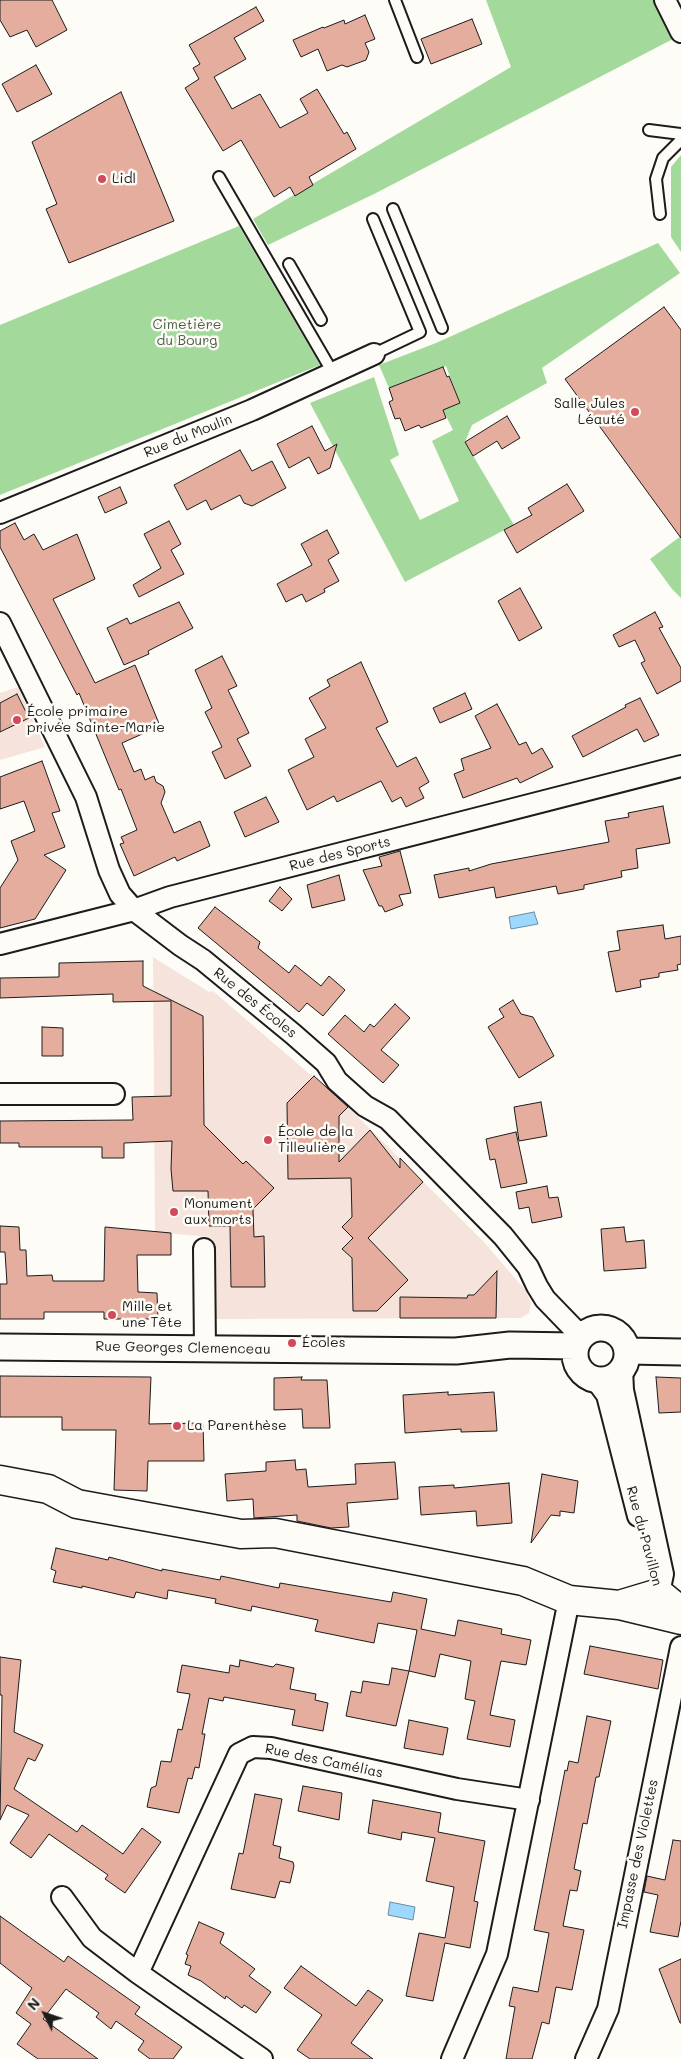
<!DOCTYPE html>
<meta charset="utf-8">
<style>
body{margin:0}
#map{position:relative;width:681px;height:2059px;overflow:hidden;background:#fdfcf7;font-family:Mali,sans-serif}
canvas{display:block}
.north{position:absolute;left:20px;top:1989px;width:50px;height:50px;-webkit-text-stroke:4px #fdfcf7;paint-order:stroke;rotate:311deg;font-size:14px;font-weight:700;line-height:20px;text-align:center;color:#1c1c1c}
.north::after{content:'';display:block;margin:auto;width:18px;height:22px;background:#1c1c1c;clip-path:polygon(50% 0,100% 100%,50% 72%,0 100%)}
</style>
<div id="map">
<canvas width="681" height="2059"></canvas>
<div class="north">N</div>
</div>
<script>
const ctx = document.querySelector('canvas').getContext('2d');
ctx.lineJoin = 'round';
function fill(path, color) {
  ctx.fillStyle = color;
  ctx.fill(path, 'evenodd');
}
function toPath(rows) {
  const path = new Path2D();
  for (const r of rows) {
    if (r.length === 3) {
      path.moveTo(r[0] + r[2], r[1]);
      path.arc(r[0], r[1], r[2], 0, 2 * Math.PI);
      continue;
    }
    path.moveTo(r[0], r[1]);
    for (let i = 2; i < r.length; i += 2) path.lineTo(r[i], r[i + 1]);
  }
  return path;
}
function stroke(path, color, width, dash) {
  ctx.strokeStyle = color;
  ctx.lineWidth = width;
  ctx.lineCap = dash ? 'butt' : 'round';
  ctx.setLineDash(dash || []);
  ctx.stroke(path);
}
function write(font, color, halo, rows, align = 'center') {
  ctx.font = font + ' Mali,sans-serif';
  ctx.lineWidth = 5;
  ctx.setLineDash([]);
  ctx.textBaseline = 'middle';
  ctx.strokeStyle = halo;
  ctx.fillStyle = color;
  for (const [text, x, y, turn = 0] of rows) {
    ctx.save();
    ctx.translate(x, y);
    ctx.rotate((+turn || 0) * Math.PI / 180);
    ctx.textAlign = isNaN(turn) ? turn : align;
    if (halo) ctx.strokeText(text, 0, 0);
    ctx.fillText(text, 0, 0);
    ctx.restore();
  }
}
const built = toPath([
 [18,687,45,747,0,760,0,693],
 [153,957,209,992,213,991,348,1107,484,1242,526,1291,531,1303,529,1313,521,1318,214,1319,210,1237,155,1232]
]);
const green = toPath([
 [486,0,653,0,673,39,376,193,268,245,253,219,511,67],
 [681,155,681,252,671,237,671,167],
 [239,226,320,365,0,495,0,325],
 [658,243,680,273,542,368,547,383,472,425,465,442,514,525,405,582,310,403,374,377,399,455,390,460,420,520,459,501,432,441,453,430,442,408,460,403,446,366,389,388,379,365,436,343],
 [681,536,681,598,672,589,650,559]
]);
const water = toPath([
 [534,912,538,924,511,929,509,917,534,912],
 [390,1902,415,1907,413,1920,388,1915,390,1902]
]);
const building = toPath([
 [0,0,52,0,67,30,36,47,27,30,10,37,0,20,0,0],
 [256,7,264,21,234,38,246,59,214,77,232,109,260,94,280,128,308,113,300,99,317,89,344,134,347,132,356,149,309,177,313,185,295,196,290,187,274,197,241,140,223,151,185,88,199,79,193,68,200,64,189,45,256,7],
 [365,15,375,39,365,43,369,52,366,60,347,67,342,65,327,71,318,49,301,57,293,40,323,27,324,28,344,20,345,24,365,15],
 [472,19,482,44,431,64,421,39,472,19],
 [36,65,52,94,17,112,2,84,36,65],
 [121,92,174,221,69,263,46,209,57,204,32,142,121,92],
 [664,307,681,330,681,538,565,379,664,307],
 [443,367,447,377,449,376,460,403,443,410,446,418,421,428,419,425,405,431,400,418,395,419,389,402,393,400,389,388,443,367],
 [507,416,520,438,502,449,497,441,473,456,465,442,507,416],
 [312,426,325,451,337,444,330,468,318,474,309,457,289,468,277,444,312,426],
 [240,450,252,471,272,461,286,488,252,506,244,503,240,495,211,510,206,500,187,510,174,485,240,450],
 [567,484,584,511,517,553,504,530,532,515,528,508,567,484],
 [120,487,127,503,105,513,98,497,120,487],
 [169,521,181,544,171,550,184,574,139,597,133,585,161,568,144,534,169,521],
 [15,523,24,540,34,534,43,550,77,534,95,579,53,599,95,683,135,665,160,726,122,743,134,772,141,769,145,780,154,776,156,782,163,786,165,792,161,803,174,833,200,821,210,846,177,861,175,857,134,876,120,844,124,843,121,837,137,830,121,789,119,790,79,693,77,695,0,547,0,531,15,523],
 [327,530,339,553,328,560,339,581,324,589,325,592,306,602,302,594,286,602,277,584,312,565,301,544,327,530],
 [520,588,542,628,519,641,498,601,520,588],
 [179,602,193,628,148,651,149,654,124,665,107,628,127,618,130,624,179,602],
 [655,612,663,627,659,628,681,668,681,681,657,694,641,663,645,661,635,640,619,647,613,635,655,612],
 [222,656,237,686,228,690,249,733,237,739,251,766,225,779,212,752,222,747,205,712,212,708,195,670,222,656],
 [361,662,388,722,376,728,397,767,416,757,429,782,419,788,424,798,406,807,401,797,392,802,381,781,337,802,334,796,307,810,288,770,314,757,305,739,326,728,309,698,330,686,327,680,361,662],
 [465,693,472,709,440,723,433,708,465,693],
 [17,694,29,718,0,732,0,703,17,694],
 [640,698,659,735,644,742,637,729,583,757,572,736,626,707,625,705,640,698],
 [497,704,519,745,526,742,532,754,542,748,553,767,520,783,517,778,463,798,454,774,464,770,461,759,491,748,475,716,497,704],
 [42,761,60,811,52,813,65,847,44,855,66,870,35,919,0,928,0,888,18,860,11,841,35,831,24,801,0,809,0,777,42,761],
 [266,797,279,822,245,837,234,812,266,797],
 [663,806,670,843,636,849,638,868,621,871,622,877,584,885,584,889,558,894,556,886,496,898,494,887,439,898,434,875,469,868,469,871,491,864,609,842,605,821,629,817,628,813,663,806],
 [400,851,411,893,399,895,403,905,385,912,382,906,379,906,363,870,382,866,379,857,400,851],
 [339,875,345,900,312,908,307,885,339,875],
 [280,887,292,899,282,911,269,901,280,887],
 [215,907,260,942,258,948,289,973,295,965,321,986,329,976,345,990,323,1016,307,1003,299,1012,198,928,215,907],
 [663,925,665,939,681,936,681,964,677,965,678,970,659,973,659,977,640,980,641,987,616,992,608,952,620,950,617,931,663,925],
 [143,961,143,986,203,1016,204,1125,243,1164,246,1161,274,1188,253,1209,254,1237,264,1236,265,1287,231,1287,230,1226,209,1226,208,1191,173,1191,171,1169,172,1141,124,1143,124,1158,102,1158,102,1147,19,1147,19,1143,0,1143,0,1121,133,1120,132,1097,171,1096,171,1001,113,1002,113,994,0,998,0,978,59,977,59,963,143,961],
 [513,1000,521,1014,533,1017,554,1056,519,1078,488,1027,504,1017,499,1009,513,1000],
 [395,1004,410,1018,381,1050,399,1065,383,1083,328,1034,345,1015,364,1032,370,1024,374,1027,395,1004],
 [42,1027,63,1028,63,1056,42,1056,42,1027],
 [314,1076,348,1107,339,1116,339,1162,370,1130,400,1168,400,1158,423,1182,368,1238,408,1280,377,1311,353,1311,352,1258,342,1249,353,1238,342,1227,352,1217,351,1178,288,1179,287,1103,314,1076],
 [541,1102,547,1136,519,1141,514,1107,541,1102],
 [516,1132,527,1183,501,1188,495,1159,490,1160,486,1139,516,1132],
 [547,1186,549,1198,558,1197,562,1217,532,1223,529,1207,519,1209,516,1192,547,1186],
 [0,1226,19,1227,20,1250,26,1250,27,1276,52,1275,53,1281,104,1281,105,1227,171,1233,171,1255,137,1255,138,1292,157,1293,158,1319,104,1319,104,1312,44,1312,44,1319,0,1319,0,1284,7,1284,5,1252,0,1252,0,1226],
 [624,1227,626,1242,644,1240,646,1268,604,1271,601,1229,624,1227],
 [497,1271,496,1318,400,1318,400,1297,467,1298,468,1295,474,1295,497,1271],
 [0,1376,151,1377,149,1424,203,1423,204,1461,148,1461,147,1491,114,1490,116,1430,62,1430,62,1417,0,1417,0,1376],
 [302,1377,301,1380,327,1380,330,1428,303,1428,302,1409,274,1410,274,1378,302,1377],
 [656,1377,681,1378,681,1412,659,1413,656,1377],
 [448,1392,448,1395,494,1392,497,1431,461,1432,461,1429,405,1433,403,1395,448,1392],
 [295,1460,296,1470,306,1469,308,1487,356,1484,355,1464,395,1462,398,1499,347,1503,349,1527,331,1528,297,1521,297,1515,254,1518,253,1499,227,1501,225,1474,266,1471,266,1462,295,1460],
 [542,1474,578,1481,574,1513,560,1511,560,1516,551,1515,531,1543,542,1474],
 [509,1483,512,1523,477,1526,476,1511,421,1515,419,1487,454,1485,454,1488,509,1483],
 [56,1548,108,1560,109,1557,162,1571,162,1569,220,1580,221,1576,279,1588,280,1583,391,1602,393,1592,427,1599,421,1629,455,1636,458,1620,502,1629,501,1634,531,1640,526,1665,501,1661,490,1715,515,1720,510,1747,467,1739,475,1701,465,1699,471,1661,440,1654,435,1677,409,1671,417,1630,378,1623,374,1643,315,1631,318,1620,252,1606,251,1611,215,1603,216,1599,168,1590,167,1599,136,1592,134,1598,82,1586,82,1588,53,1582,56,1571,51,1569,56,1548],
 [590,1646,663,1660,658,1689,584,1674,590,1646],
 [0,1657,21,1660,14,1732,43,1745,35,1761,28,1758,14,1789,77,1832,82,1825,123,1854,142,1828,161,1842,125,1893,105,1879,108,1875,49,1834,31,1858,10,1843,29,1815,7,1805,0,1820,2,1695,0,1695,0,1657],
 [240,1660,273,1667,276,1664,294,1668,290,1689,316,1694,315,1700,328,1703,323,1731,292,1725,295,1710,224,1697,223,1701,209,1698,202,1734,205,1734,199,1768,195,1767,192,1779,188,1778,179,1813,147,1807,151,1788,156,1786,161,1761,171,1762,178,1729,182,1730,190,1694,177,1692,182,1665,229,1673,230,1665,239,1667,240,1660],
 [392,1668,409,1671,396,1726,346,1716,351,1691,361,1693,363,1681,389,1685,392,1668],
 [587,1716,611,1721,599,1777,596,1777,587,1824,583,1823,574,1869,581,1871,577,1891,570,1890,563,1926,584,1930,572,1990,556,1987,549,2024,542,2022,532,2059,506,2059,515,2007,509,2006,513,1987,538,1992,549,1933,534,1930,565,1770,567,1771,569,1761,578,1763,587,1716],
 [409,1720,448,1728,443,1755,404,1748,409,1720],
 [303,1786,342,1793,339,1820,298,1811,303,1786],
 [255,1794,282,1799,273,1845,281,1847,279,1858,293,1862,294,1866,290,1883,280,1881,275,1898,231,1889,239,1853,243,1854,255,1794],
 [373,1800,441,1813,438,1832,485,1841,474,1901,478,1902,470,1948,445,1943,433,2001,406,1996,419,1933,445,1938,454,1887,426,1881,435,1838,402,1832,401,1840,368,1833,373,1800],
 [673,1840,681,1841,681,1921,678,1937,650,1932,658,1895,644,1892,647,1876,665,1880,673,1840],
 [0,1916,64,1962,68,1956,140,2007,135,2014,182,2047,173,2059,150,2059,138,2050,144,2041,116,2021,111,2029,96,2017,99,2013,66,1989,43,2019,98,2059,38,2059,17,2044,31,2024,16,2013,32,1988,0,1963,0,1916],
 [199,1922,224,1933,220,1943,255,1969,249,1976,271,1992,256,2013,244,2005,242,2008,226,1996,225,1999,201,1981,188,1975,191,1966,185,1964,188,1955,186,1954,199,1922],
 [681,1959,681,2023,680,2023,659,1969,681,1959],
 [301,1966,356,2006,368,1990,383,2000,351,2043,373,2059,310,2059,297,2050,322,2015,284,1988,301,1966]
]);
const service = toPath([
 [395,0,417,57],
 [649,130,681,134],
 [219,177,333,373],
 [393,209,442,328],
 [660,214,656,179,663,158,681,140],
 [373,219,420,332,374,354],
 [289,264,321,320]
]);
const minor = toPath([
 [665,0,681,32],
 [0,513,252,410,374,354],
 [0,623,86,797,109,870,120,894,134,910,180,945,203,960,293,1034,326,1063,337,1081,365,1106,388,1119,503,1236,528,1267,537,1286,545,1299,574,1329,584,1334],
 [0,944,134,910,170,897,681,766],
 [0,1094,114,1094],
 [204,1249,205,1349],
 [622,1369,623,1390,663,1574,659,1593],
 [596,1380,607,1395,638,1516],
 [62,1897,92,1938,138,1973],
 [262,2059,138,1973,239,1754,253,1747,271,1748,457,1789,529,1800],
 [452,2059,497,1954,569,1600],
 [586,2059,608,2009,681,1647]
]);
const tertiary = toPath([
 [601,1354,26],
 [0,1347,456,1351,510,1345,576,1346],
 [627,1351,681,1352]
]);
const secondary = toPath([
 [0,1480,48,1489,77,1504,241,1534,275,1533,523,1581,569,1600,619,1605,681,1620],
 [619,1605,659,1593,681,1611]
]);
const markers = [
 [102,179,5,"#d1495b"],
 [635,412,5,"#d1495b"],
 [17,720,5,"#d1495b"],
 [268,1140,5,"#d1495b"],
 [174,1212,5,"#d1495b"],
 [112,1315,5,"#d1495b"],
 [292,1343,5,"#d1495b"],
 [177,1426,5,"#d1495b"]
];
const poiNames = [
 ["Lidl",112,179],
 ["Salle Jules",625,404,"right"],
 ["Léauté",625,420,"right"],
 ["École primaire",27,712],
 ["privée Sainte-Marie",27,728],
 ["École de la",278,1132],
 ["Tilleulière",278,1148],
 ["Monument",184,1204],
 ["aux morts",184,1220],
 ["Mille et",122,1307],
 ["une Tête",122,1323],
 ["Écoles",302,1343],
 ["La Parenthèse",187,1426]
];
const parkNames = [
 ["Cimetière",187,325],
 ["du Bourg",187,341]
];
const streetNames = [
 ["Rue du Moulin",188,436,-22],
 ["Rue des Sports",340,854,-14],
 ["Rue des Écoles",255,1003,39],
 ["Rue Georges Clemenceau",183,1348,1],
 ["Rue du Pavillon",644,1536,75],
 ["Rue des Camélias",324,1761,12],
 ["Impasse des Violettes",638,1854,-78]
];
fill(built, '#f6e4dc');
fill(green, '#a4d99c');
fill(water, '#9ed8fe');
stroke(water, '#6a8da4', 1);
fill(building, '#e5ad9d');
stroke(building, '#1c1c1c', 1);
stroke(service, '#1c1c1c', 14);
stroke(minor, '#1c1c1c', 24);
stroke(tertiary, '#1c1c1c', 29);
stroke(secondary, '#1c1c1c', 31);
stroke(service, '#fdfcf7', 10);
stroke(minor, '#fdfcf7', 20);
stroke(tertiary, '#fdfcf7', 25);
stroke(secondary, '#fdfcf7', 28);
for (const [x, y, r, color] of markers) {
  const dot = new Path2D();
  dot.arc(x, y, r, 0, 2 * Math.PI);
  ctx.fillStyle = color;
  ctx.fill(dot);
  stroke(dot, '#fdfcf7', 2);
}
write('14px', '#1c1c1c', '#fdfcf7', poiNames, 'left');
write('14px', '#4c5e49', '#fdfcf7', parkNames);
write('14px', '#1c1c1c', '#fdfcf7', streetNames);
</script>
